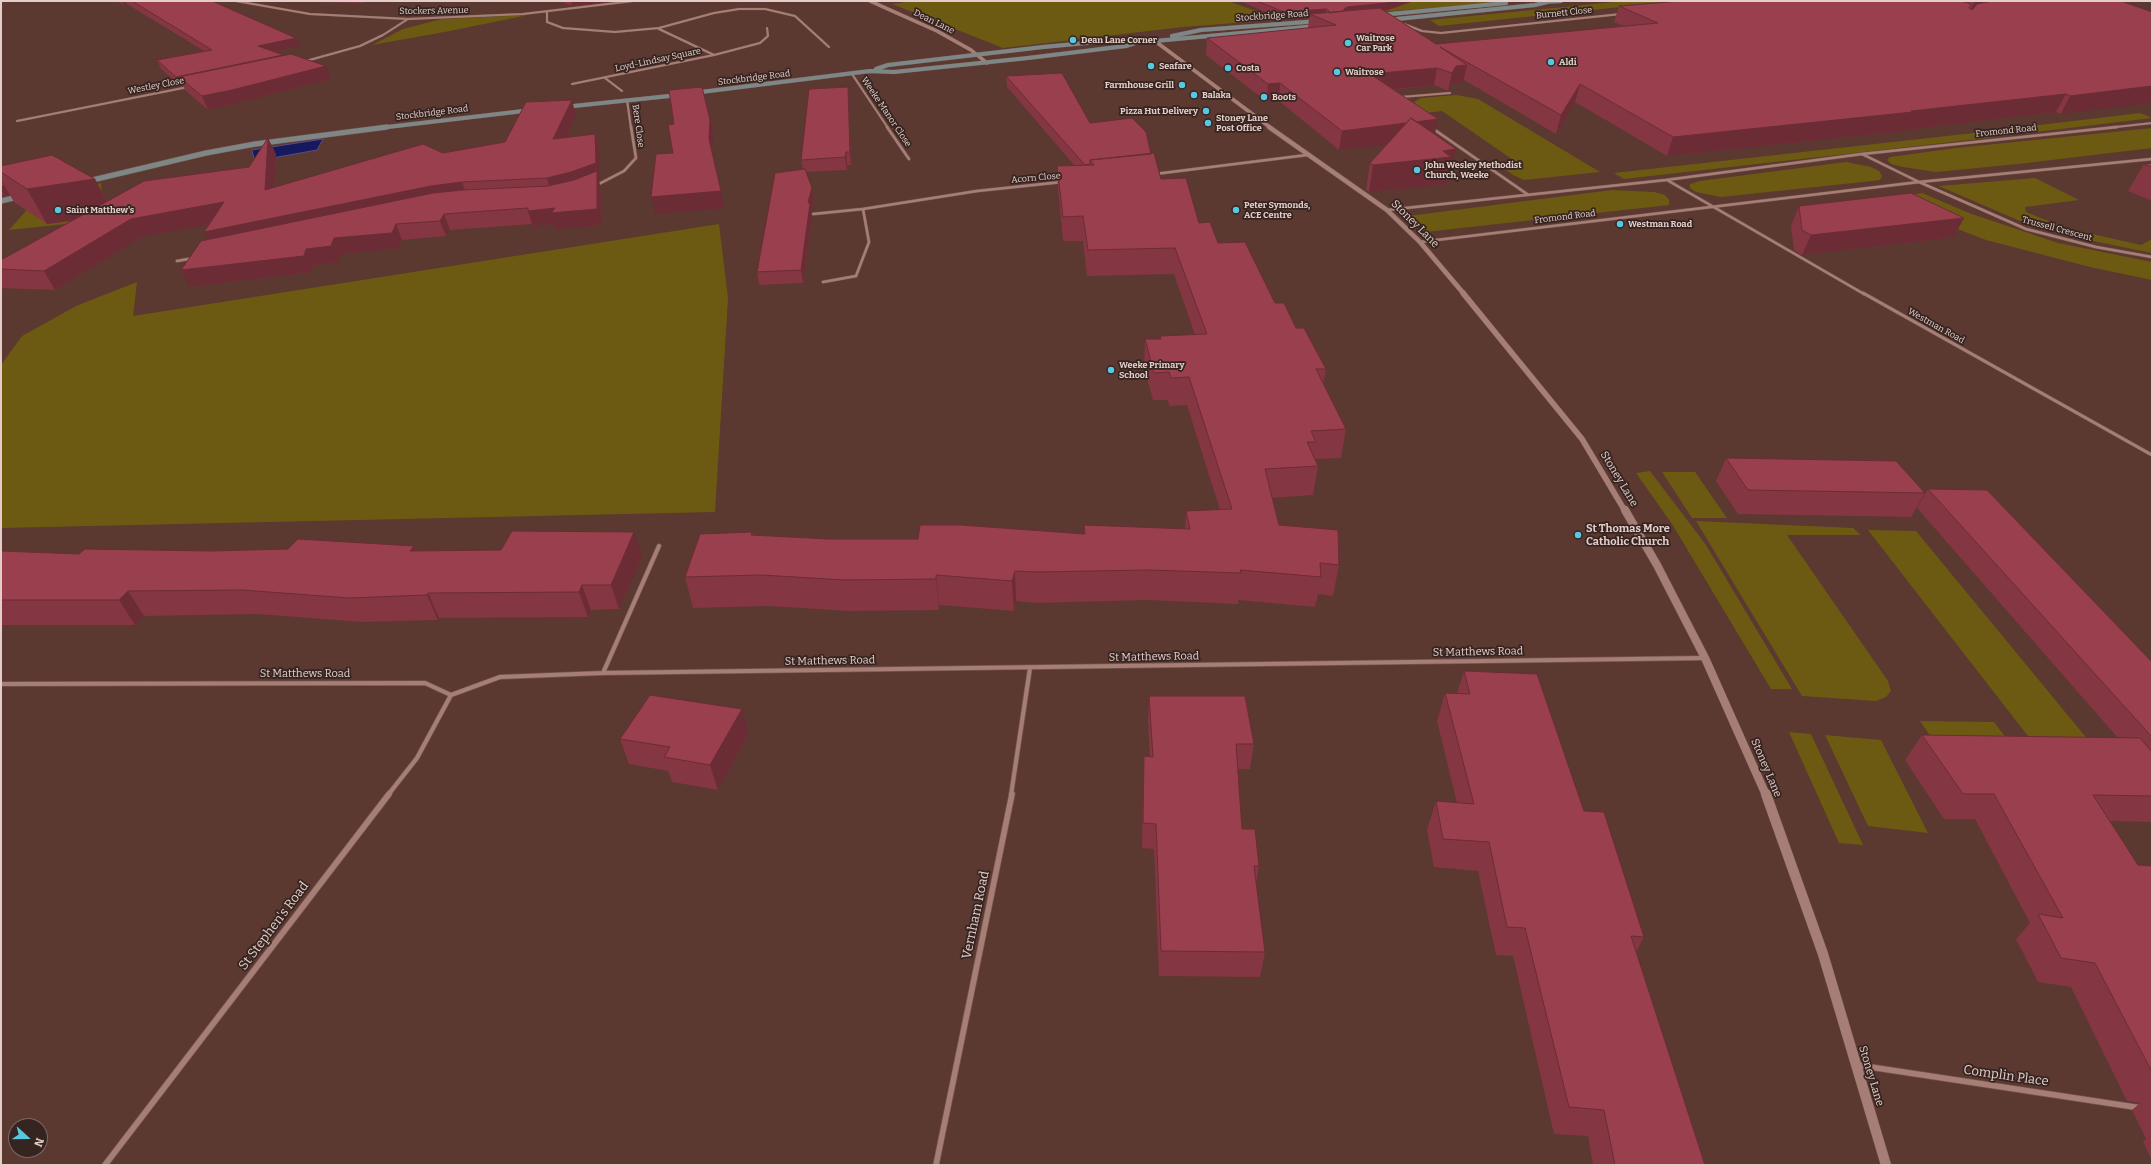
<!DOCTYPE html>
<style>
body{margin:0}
#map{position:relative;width:2153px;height:1166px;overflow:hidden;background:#5b3830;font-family:Bitter,serif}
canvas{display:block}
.frame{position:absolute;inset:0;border:2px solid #e5cec9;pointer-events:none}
.north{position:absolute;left:8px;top:1118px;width:40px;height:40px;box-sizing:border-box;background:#352420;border:1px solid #7b6864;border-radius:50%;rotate:111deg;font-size:11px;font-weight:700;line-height:16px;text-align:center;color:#e5cec9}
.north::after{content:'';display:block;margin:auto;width:14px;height:18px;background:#56c9e1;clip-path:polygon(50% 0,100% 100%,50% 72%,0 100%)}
</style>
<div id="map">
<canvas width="2153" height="1166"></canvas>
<div class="frame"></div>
<div class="north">N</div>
</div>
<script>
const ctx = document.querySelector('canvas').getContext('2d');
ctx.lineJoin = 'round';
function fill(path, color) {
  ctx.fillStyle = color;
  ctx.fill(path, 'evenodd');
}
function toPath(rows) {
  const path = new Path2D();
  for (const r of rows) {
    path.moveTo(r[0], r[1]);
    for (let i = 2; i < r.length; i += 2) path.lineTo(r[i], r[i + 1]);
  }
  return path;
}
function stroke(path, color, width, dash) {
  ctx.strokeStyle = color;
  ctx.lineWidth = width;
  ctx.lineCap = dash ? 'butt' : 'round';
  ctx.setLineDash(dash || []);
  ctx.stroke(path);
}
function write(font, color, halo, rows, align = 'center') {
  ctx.font = font + ' Bitter,serif';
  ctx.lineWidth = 3.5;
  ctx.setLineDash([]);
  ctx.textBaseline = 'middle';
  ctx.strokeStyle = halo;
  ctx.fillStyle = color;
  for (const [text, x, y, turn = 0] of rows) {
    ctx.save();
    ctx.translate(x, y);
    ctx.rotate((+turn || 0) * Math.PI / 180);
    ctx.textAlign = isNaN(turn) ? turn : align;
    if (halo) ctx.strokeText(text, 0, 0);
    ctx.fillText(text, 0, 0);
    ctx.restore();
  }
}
const green = toPath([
 [913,1,1228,1,1270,16,1310,12,1376,1,1523,1,1183,27,1003,48,892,4],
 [1625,1,1678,1,1439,26,1430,20],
 [528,15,450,31,372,45,403,29,442,19],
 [1456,95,1478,99,1600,172,1524,180,1513,175,1504,168,1522,166,1442,111,1425,113,1414,102,1421,98],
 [2140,113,2152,118,2036,132,2023,127],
 [2016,128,2028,132,2002,136,1990,131],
 [2152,128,2152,148,2018,164,1936,172,1903,167,1891,164,1887,160,1890,157,1956,148],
 [1983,132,1996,137,1624,179,1614,173],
 [1846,162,1871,167,1879,171,1882,176,1880,180,1872,181,1721,197,1696,192,1690,188,1690,184,1700,181],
 [2035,178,2079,200,2025,207,2026,212,2066,228,2141,245,2152,239,2152,253,2074,237,2020,221,1939,186],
 [101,183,103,220,9,230,33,203,49,195],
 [1612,190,1654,192,1665,195,1669,200,1669,205,1425,232,1408,216],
 [1922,193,1969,213,2058,243,2152,262,2152,280,2090,267,1986,240,1950,226,1891,199],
 [719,224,728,298,715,512,1,528,1,365,22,336,76,306,137,282,133,316],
 [1650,471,1706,545,1792,689,1771,689,1672,524,1636,473],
 [1662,472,1695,472,1727,518,1692,518],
 [1696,521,1853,528,1861,535,1787,535,1888,681,1891,691,1886,697,1876,701,1802,696],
 [1868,530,1916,531,2089,741,2031,740],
 [1920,721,1994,722,2006,738,1931,737],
 [1789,732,1811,734,1863,845,1839,843],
 [1825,735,1881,740,1928,833,1868,826]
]);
const water = toPath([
 [323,139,317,150,261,160,254,159,252,150,323,139]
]);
const minorFar4 = toPath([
 [236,1,310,14,408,19,523,14,633,1],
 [547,12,547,22,563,28,615,32,659,28,714,13,739,9,765,9,795,16,829,47],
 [1404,24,1422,31,1441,33,1621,14],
 [659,29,714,55],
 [306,61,360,46,383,35,408,19],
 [852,74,888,128],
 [605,78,622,91],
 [572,84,714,55,760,43,768,36,767,28],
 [1401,97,1450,93],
 [627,100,631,128],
 [17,121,188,87],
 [2107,128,2152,123]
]);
const minorFar3 = toPath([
 [887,127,909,159],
 [1432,128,1527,194],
 [1862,154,1919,182,2026,229,2096,247,2152,257],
 [1155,174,1307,155],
 [1667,180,1864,294],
 [595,186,624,171,636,158,631,127],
 [1387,210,1666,180,1862,154,2117,127],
 [813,214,863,209,977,191,1062,182],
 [1420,242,1919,182,2152,159],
 [177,261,194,258],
 [823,282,856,276,869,242,863,209]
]);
const minorFar2 = toPath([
 [1863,293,2152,455]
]);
const minorFar1 = toPath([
 [603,673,659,546],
 [1,684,425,683,451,695,500,677,603,673,1705,658],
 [388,795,417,758,451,695],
 [1011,795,1030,668]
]);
const minor = toPath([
 [1857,1065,2141,1108],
 [105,1165,389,794],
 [936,1165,1012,794]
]);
const tertiaryFar4 = toPath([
 [870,1,937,31,971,50,987,63],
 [1155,41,1271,128]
]);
const tertiaryFar3 = toPath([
 [1269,127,1387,210,1420,242,1464,294]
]);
const tertiaryFar2 = toPath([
 [1463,293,1582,439,1625,511]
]);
const tertiaryFar1 = toPath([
 [1625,510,1657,565,1705,658,1766,795]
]);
const tertiary = toPath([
 [1766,794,1823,954,1886,1165]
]);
const secondaryFar1 = toPath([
 [1542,2,1561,1],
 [1380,15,1506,3],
 [1387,20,1535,5,1547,2],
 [1172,36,1201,30,1319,21],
 [876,69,888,65,1043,47,1118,40,1155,41,1317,26],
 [693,93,870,71,894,72,1028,58,1126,46,1141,41],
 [564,107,679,95],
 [379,128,532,110]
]);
const secondary = toPath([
 [84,182,206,153,255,144,387,127],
 [1,201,22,196]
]);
const wall = toPath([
 [117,1,212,1,300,46,274,52,283,55,284,56,331,79,238,103,208,110,185,90,183,85,181,86,161,69,157,60,204,51,127,4,124,5],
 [267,1,363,1,364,3],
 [559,1,618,1,572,6],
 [1240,1,1414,1,1385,11,1436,44,1623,26,1614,22,1619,6,1682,1,2121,1,2061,114,2056,112,1906,130,1905,131,1667,156,1575,102,1556,134,1464,80,1463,82,1452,83,1448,91,1434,85,1393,90,1435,135,1450,176,1447,176,1446,184,1369,192,1366,190,1370,163,1387,144,1339,150,1279,101,1267,102,1206,55,1207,38,1308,28,1309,18,1283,20],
 [1006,76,1090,123,1151,154,1161,179,1218,243,1275,303,1296,328,1326,369,1323,384,1346,429,1341,458,1315,459,1318,466,1313,495,1272,498,1279,525,1339,565,1333,596,1318,594,1315,607,1238,600,1238,604,1148,600,1037,603,1016,601,1014,611,939,605,939,610,850,611,768,606,693,608,685,577,752,532,753,535,829,539,918,539,1084,534,1084,525,1185,529,1186,511,1220,510,1187,405,1170,406,1167,400,1153,400,1144,367,1145,339,1160,339,1160,336,1195,335,1174,274,1087,276,1083,241,1063,241,1058,189,1057,166,1074,165,1007,87],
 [849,98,851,165,847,165,847,170,806,172,814,200,811,211,812,216,803,283,759,285,757,272,803,169,801,160],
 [576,116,566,138,595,134,600,151,600,180,599,181,600,186,602,225,556,229,554,224,533,227,532,224,450,230,446,236,402,240,398,248,341,254,338,262,313,265,311,272,189,287,208,240,209,224,141,237,55,290,1,288,1,260,72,221,47,224,14,202,10,195,5,196,1,193,1,166,95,179,107,201,249,167,276,154,274,188,443,153,505,142],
 [2152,163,2152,201,2128,191,2144,164],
 [1799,206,1954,237,1802,255,1794,250,1791,226],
 [1726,458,1925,493,1911,517,1738,514,1716,481],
 [1928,489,2152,662,2152,822,2110,821,2138,865,2152,866,2152,1161,2143,1142,2146,1139,2132,1110,2140,1103,2127,1101,2071,987,2038,982,2016,939,2030,923,1975,819,1944,819,1905,760,1922,735,2118,738,1917,508],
 [414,546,416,551,642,557,619,609,591,610,588,617,439,618,438,620,362,622,257,614,144,616,135,625,1,625,1,551,79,554],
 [1464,671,1584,811,1644,937,1636,952,1705,1165,1593,1165,1588,1136,1554,1134,1513,956,1496,955,1478,871,1434,867,1427,830,1436,801,1457,803,1437,721,1445,693,1457,693],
 [1149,696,1254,744,1250,769,1238,769,1242,829,1259,866,1256,885,1265,952,1260,977,1159,976,1154,849,1142,848,1143,782,1144,756,1150,757,1148,721],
 [748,734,718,790,672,782,668,771,629,764,620,739]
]);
const shadedWall = toPath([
 [122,1,126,1,127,4,124,5],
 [571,1,618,1,572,6],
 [1394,1,1414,1,1385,11,1346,15,1344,9,1347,7],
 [1975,1,2008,1,1968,15],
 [1326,9,1325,17,1310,14,1309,18,1283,20,1284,12],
 [296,38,300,46,261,55,258,46],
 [283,55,287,63,179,77,183,85,181,86,176,77],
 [1467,65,1463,82,1452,83,1448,91,1452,73,1456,66],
 [326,66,331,79,238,103,208,110,202,96],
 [1437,68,1434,85,1368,92,1370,74],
 [1280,83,1279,101,1267,102,1268,84],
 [1580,84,1575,102,1556,134,1561,115],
 [2152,86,2152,103,2061,114,2070,96],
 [848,87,849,98,851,165,850,152],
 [2066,94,2056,112,1906,130,1905,131,1667,156,1673,137],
 [572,100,576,116,558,155,553,139],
 [1438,119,1434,139,1339,150,1342,131],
 [710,120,713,136,712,155,709,139],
 [595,134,600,151,600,180,599,181,600,186,602,225,556,229,554,224,533,227,528,211,552,195,547,178],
 [268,138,276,154,273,208,265,190],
 [1456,149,1450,176,1447,176,1446,184,1369,192,1373,165,1443,151],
 [846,152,847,165,847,170,845,157],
 [95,179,114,215,47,224,27,189],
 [462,182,468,199,213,251,204,232,431,186],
 [4,185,10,195,5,196,1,189,1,186],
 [812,188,814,200,811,211,812,216,803,283,801,270,808,202],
 [721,191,724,208,655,214,651,197],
 [224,202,233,220,141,237,55,290,44,271,131,219],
 [444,214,450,230,446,236,440,221],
 [1964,218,1954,237,1802,255,1811,235],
 [396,224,402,240,398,248,341,254,338,262,313,265,311,272,189,287,181,270,306,249,334,238],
 [634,532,642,557,619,609,611,585],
 [414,546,425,571,410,551],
 [1015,571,1016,601,1014,611,1012,581],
 [936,575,939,605,939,610,936,579],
 [582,585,591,610,588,617,579,592],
 [128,591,144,616,135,625,119,600],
 [428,593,439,618,438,620,427,595],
 [742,709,748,734,718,790,710,765]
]);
const building = toPath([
 [132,1,212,1,296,38,258,46,283,55,176,77,157,60,212,50,132,1],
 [1257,1,1394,1,1386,3,1347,7,1344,9,1344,11,1329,13,1329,11,1326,9,1284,12,1257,1],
 [1682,1,1961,1,1971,4,1969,8,1972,10,1977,4,1992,1,2121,1,2152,12,2152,86,2070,96,2066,94,1911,111,1913,112,1673,137,1580,84,1561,115,1440,47,1467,65,1456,66,1452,73,1437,68,1370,74,1438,119,1416,122,1411,118,1406,123,1342,131,1280,83,1268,84,1207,38,1336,25,1310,14,1380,8,1436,44,1658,23,1619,6,1682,1],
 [291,54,326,66,232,90,202,96,179,77,291,54],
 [1062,73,1090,123,1132,118,1146,132,1151,154,1090,160,1090,164,1085,165,1006,76,1062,73],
 [702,87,710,120,709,139,721,191,651,197,656,154,673,153,668,125,674,124,669,90,702,87],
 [848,87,850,152,846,152,845,157,801,160,809,89,848,87],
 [572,100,553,139,595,134,596,163,571,172,547,178,462,182,431,186,204,232,224,202,131,219,44,271,1,269,1,260,144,181,249,167,268,138,265,190,423,144,443,153,505,142,526,102,572,100],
 [1411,118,1456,149,1443,151,1451,157,1373,165,1370,163,1411,118],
 [1154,153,1161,179,1186,178,1199,223,1210,222,1218,243,1245,242,1275,303,1284,303,1296,328,1304,328,1326,369,1316,369,1346,429,1311,431,1316,442,1307,442,1318,466,1265,469,1279,525,1338,530,1339,565,1320,563,1321,577,1240,570,1241,573,1149,570,1036,572,1015,571,1012,581,936,575,936,579,845,580,761,575,685,577,700,534,752,532,751,535,829,539,918,539,920,525,961,525,1085,534,1084,525,1190,529,1186,511,1232,509,1189,377,1171,378,1169,372,1154,373,1145,339,1161,339,1160,336,1207,334,1175,248,1088,250,1083,216,1063,217,1057,166,1094,165,1090,160,1154,153],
 [52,155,95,179,27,189,1,172,1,166,52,155],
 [2152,163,2152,167,2144,164,2152,163],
 [805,169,812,188,808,202,810,204,801,270,757,272,775,173,805,169],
 [597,171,597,209,551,213,555,208,528,211,528,208,444,214,440,221,396,224,392,233,334,238,331,246,306,249,304,256,181,270,201,241,433,193,463,190,548,186,574,180,597,171],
 [1,180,4,185,1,186,1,180],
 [1911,193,1964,218,1811,235,1802,230,1799,206,1911,193],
 [1726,458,1896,461,1925,493,1748,490,1726,458],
 [1928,489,1987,490,2152,662,2152,737,1928,489],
 [512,531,634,532,611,585,582,585,579,592,428,593,427,595,349,598,242,590,128,591,119,600,1,600,1,551,79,554,85,549,211,551,288,549,298,539,414,546,410,551,501,550,512,531],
 [1464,671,1537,674,1584,811,1604,812,1644,937,1631,936,1705,1165,1615,1165,1604,1110,1569,1107,1525,928,1507,927,1489,842,1443,839,1436,801,1474,804,1445,693,1470,694,1464,671],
 [650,695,742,709,710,765,664,757,670,747,620,739,650,695],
 [1149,696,1245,696,1254,744,1236,744,1242,829,1255,829,1259,866,1254,866,1265,952,1161,951,1156,824,1143,823,1144,756,1153,757,1149,696],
 [1922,735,2140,738,2152,752,2152,796,2093,795,2138,865,2152,866,2152,1072,2095,963,2061,958,2038,914,2063,918,1994,794,1963,794,1922,735]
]);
const markers = [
 [1073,40,4,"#56c9e1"],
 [1348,43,4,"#56c9e1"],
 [1551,62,4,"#56c9e1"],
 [1151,66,4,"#56c9e1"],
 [1228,68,4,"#56c9e1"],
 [1337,72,4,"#56c9e1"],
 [1182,85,4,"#56c9e1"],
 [1194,95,4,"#56c9e1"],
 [1264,97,4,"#56c9e1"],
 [1206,111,4,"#56c9e1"],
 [1208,123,4,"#56c9e1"],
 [1417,170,4,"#56c9e1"],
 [58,210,4,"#56c9e1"],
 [1236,210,4,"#56c9e1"],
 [1620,224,4,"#56c9e1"],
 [1111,370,4,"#56c9e1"],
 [1578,535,4,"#56c9e1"]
];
const farStreetnames = [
 ["Stockers Avenue",434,11,-1],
 ["Burnett Close",1564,13,-6],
 ["Stockbridge Road",1272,16,-4],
 ["Dean Lane",934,22,26],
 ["Loyd-Lindsay Square",658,60,-12],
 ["Stockbridge Road",754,78,-7],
 ["Westley Close",156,86,-11],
 ["Weeke Manor Close",886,112,56],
 ["Stockbridge Road",432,113,-7],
 ["Bere Close",638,126,82],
 ["Fromond Road",2006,131,-6],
 ["Acorn Close",1036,178,-5],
 ["Fromond Road",1565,217,-7],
 ["Trussell Crescent",2057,229,15],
 ["Westman Road",1936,326,29]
];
const farPoinames = [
 ["Waitrose",1356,38],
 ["Car Park",1356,48],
 ["Dean Lane Corner",1081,40],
 ["Aldi",1559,62],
 ["Seafare",1159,66],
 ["Costa",1236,68],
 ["Waitrose",1345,72],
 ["Farmhouse Grill",1174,85,"right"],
 ["Balaka",1202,95],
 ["Boots",1272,97],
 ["Pizza Hut Delivery",1198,111,"right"],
 ["Stoney Lane",1216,118],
 ["Post Office",1216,128],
 ["John Wesley Methodist",1425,165],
 ["Church, Weeke",1425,175],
 ["Peter Symonds,",1244,205],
 ["ACE Centre",1244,215],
 ["Saint Matthew's",66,210],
 ["Westman Road",1628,224],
 ["Weeke Primary",1119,365],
 ["School",1119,375]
];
const streetNames = [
 ["Stoney Lane",1415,224,45],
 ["Stoney Lane",1619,479,59],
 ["St Matthews Road",1478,652,-1],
 ["St Matthews Road",1154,657,-1],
 ["St Matthews Road",830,661,-1],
 ["St Matthews Road",305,674],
 ["Stoney Lane",1766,768,67],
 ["Stoney Lane",1871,1076,73]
];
const poiNames = [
 ["St Thomas More",1586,529],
 ["Catholic Church",1586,542]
];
const nearStreetnames = [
 ["Vernham Road",976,915,-78],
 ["St Stephen's Road",274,926,-53],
 ["Complin Place",2006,1076,8]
];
fill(green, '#6d5a12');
fill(water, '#17195e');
stroke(water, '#554f7e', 1);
stroke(minorFar4, '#745650', 2.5);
stroke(minorFar3, '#745650', 3.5);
stroke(minorFar2, '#745650', 4);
stroke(minorFar1, '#745650', 5.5);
stroke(minor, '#745650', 7);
stroke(tertiaryFar4, '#745650', 4);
stroke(tertiaryFar3, '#745650', 5.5);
stroke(tertiaryFar2, '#745650', 6);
stroke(tertiaryFar1, '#745650', 9);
stroke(tertiary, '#745650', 11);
stroke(secondaryFar1, '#745650', 4.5);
stroke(secondary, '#745650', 6);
stroke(minorFar4, '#a67e75', 2);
stroke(minorFar3, '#a67e75', 2.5);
stroke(minorFar2, '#a67e75', 3);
stroke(minorFar1, '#a67e75', 4);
stroke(minor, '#a67e75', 5.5);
stroke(tertiaryFar4, '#a67e75', 3.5);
stroke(tertiaryFar3, '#a67e75', 4.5);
stroke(tertiaryFar2, '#a67e75', 5.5);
stroke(tertiaryFar1, '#a67e75', 8);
stroke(tertiary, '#a67e75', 10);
stroke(secondaryFar1, '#7e8686', 4);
stroke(secondary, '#7e8686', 5);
fill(wall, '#843642');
fill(shadedWall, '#6b2c36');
fill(building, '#993f4d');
stroke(building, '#6b2c36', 1);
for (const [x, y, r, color] of markers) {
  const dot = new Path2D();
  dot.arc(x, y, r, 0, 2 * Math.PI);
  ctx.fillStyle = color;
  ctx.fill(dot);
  stroke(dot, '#352420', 1.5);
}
write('9px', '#e5cec9', '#352420', farStreetnames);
write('bold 9px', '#e5cec9', '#352420', farPoinames, 'left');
write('11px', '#e5cec9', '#352420', streetNames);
write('bold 11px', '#e5cec9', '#352420', poiNames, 'left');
write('13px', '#e5cec9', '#352420', nearStreetnames);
</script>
